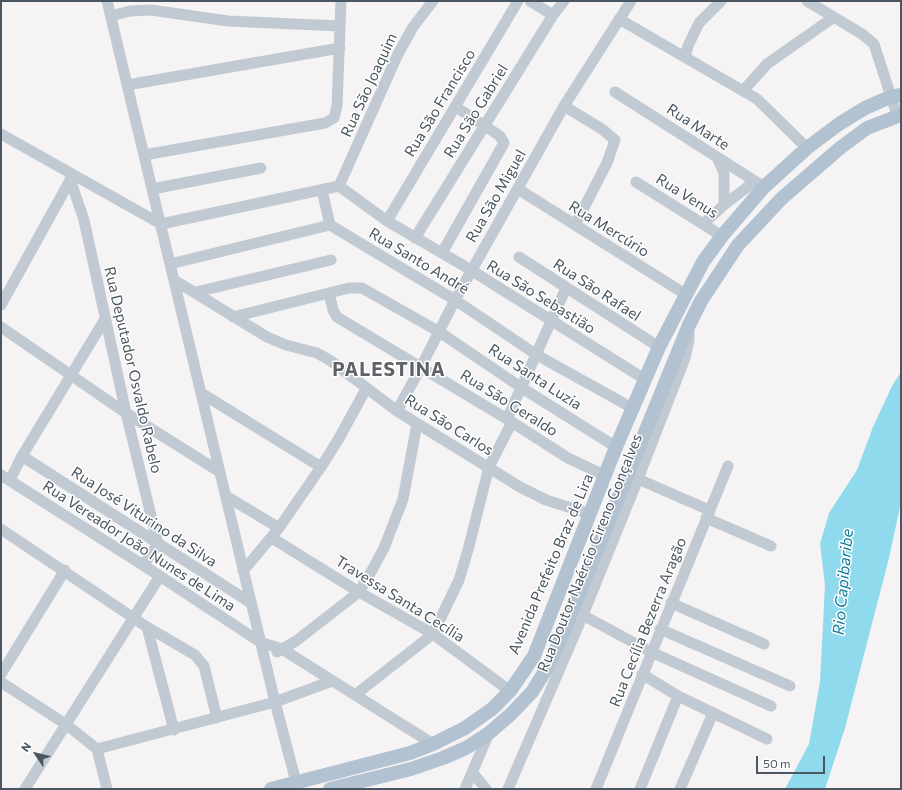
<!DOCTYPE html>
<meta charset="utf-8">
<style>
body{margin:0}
#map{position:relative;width:902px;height:790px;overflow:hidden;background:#f5f3f3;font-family:Commissioner,sans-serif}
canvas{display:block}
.frame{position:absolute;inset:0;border:2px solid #4a5661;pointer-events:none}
.north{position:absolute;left:16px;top:734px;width:40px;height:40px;-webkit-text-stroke:3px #fff;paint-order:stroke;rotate:305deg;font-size:11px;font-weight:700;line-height:16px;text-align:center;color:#4a5661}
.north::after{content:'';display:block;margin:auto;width:14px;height:18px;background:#4a5661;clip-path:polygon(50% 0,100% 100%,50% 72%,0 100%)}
.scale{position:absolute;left:756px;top:756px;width:69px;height:18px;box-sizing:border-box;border:2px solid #4a5661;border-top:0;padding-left:5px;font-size:12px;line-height:14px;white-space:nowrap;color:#4a5661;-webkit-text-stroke:3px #fff;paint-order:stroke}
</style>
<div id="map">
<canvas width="902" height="790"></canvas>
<div class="frame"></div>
<div class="north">N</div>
<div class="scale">50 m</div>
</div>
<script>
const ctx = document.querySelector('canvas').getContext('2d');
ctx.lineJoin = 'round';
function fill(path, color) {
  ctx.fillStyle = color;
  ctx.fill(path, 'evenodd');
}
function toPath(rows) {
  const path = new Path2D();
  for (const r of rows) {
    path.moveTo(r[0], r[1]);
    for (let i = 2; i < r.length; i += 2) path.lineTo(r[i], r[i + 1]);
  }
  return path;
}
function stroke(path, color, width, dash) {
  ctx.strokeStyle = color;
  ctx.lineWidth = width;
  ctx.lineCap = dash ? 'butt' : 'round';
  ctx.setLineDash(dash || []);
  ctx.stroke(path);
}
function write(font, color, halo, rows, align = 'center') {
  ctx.font = font + ' Commissioner,sans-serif';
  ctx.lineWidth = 3;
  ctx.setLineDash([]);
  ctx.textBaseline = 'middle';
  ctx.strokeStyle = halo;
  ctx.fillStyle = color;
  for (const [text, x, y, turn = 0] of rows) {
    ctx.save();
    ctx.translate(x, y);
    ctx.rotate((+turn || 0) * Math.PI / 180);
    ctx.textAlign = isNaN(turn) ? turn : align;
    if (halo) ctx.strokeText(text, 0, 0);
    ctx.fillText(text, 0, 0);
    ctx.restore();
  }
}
const water = toPath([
 [901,372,901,502,889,558,845,728,825,789,785,789,809,744,820,682,825,585,820,544,829,513,857,470,873,427,892,386]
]);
const minor = toPath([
 [107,1,275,702,296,782],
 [530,1,553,15],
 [807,1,862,34,874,44,897,115],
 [111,16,130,11,151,10,228,21,340,26],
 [619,19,757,99,807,148],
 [685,57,688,46,699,23,721,1],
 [127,85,340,48],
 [743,91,767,64,834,17],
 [615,92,764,187],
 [564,106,602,129,615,140,607,163,575,225],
 [1,134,161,224,339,186],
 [144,155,325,123,334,118,337,106,341,1],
 [70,179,84,220,126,413,158,544,143,565],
 [636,182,722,236],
 [339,186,387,221,471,270,646,380],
 [339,186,398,54,413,27,433,1],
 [152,189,261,168],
 [518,189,685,294],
 [322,190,330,225],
 [724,205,755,181],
 [387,221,518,1],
 [703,224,724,205,724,173,717,157],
 [415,238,553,15,564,1],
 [442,253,504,143,500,136,456,107],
 [519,257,659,347],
 [170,264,330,225,455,300,537,355,634,409],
 [174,280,267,337,286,345,317,353,331,361,397,411,520,487,546,500,590,514],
 [196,292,331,260],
 [329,293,333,310,337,317,507,419,568,458,606,476],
 [1,305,73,175],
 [233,317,349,288,362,288,438,331,522,388,616,447],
 [1,327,126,413,220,472],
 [201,393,321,467],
 [397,411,421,367,455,300,564,106,631,1],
 [507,419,566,288],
 [22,456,251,603],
 [1,475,143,565,260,642,282,649,433,744],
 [638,479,709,510],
 [10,480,22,456,105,319],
 [226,496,279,528],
 [706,518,771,546],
 [1,529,147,627,195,655,204,666,217,718],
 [272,538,359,592,433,634,510,691],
 [243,571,279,528,321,467,338,440,366,389],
 [671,603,764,644],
 [577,612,651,652,771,706],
 [147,627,174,730],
 [660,629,790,686],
 [277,652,296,641,359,592,371,572,384,548,403,499,417,424],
 [1,674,65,570],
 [642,674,678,696,767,739],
 [1,682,67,725,97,749,107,789],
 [355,695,433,634,459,580,468,550,489,467,512,422],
 [97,749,275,702,332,681],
 [472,772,486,789],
 [25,789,160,576],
 [465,789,489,733],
 [508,789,583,615,638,479,685,358,689,340,689,331],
 [596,789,728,466],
 [640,789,678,696],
 [680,789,713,713]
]);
const major = toPath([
 [271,789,410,753,433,744,465,728,492,709,510,691,534,656,616,447,659,347,703,262,722,236,764,187,807,148,839,124,865,108,890,97,901,95],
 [330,789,411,769,443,758,466,748,489,733,511,714,532,692,547,668,561,638,689,325,701,301,738,245,782,198,840,148,867,128,901,115]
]);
const streetNames = [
 ["Rua São Joaquim",369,85,-65],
 ["Rua São Francisco",440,103,-59],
 ["Rua São Gabriel",476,111,-58],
 ["Rua Marte",698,127,33],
 ["Rua São Miguel",496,196,-60],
 ["Rua Venus",687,196,32],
 ["Rua Mercúrio",609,229,32],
 ["Rua Santo André",419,261,31],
 ["Rua São Rafael",597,290,33],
 ["Rua São Sebastião",541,297,32],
 ["Rua Deputador Osvaldo Rabelo",133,370,77],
 ["Rua Santa Luzia",535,377,33],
 ["Rua São Geraldo",509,403,32],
 ["Rua São Carlos",449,425,32],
 ["Rua José Viturino da Silva",144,517,33],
 ["Rua Vereador João Nunes de Lima",139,546,33],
 ["Rua Doutor Naércio Cireno Gonçalves",590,553,-68],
 ["Avenida Prefeito Braz de Lira",551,564,-67],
 ["Travessa Santa Cecília",400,599,32],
 ["Rua Cecília Bezerra Aragão",648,622,-68]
];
const waterNames = [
 ["Rio Capibaribe",843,582,-85]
];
const districtNames = [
 ["PALESTINA",389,370]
];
fill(water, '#90daee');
stroke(minor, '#c1cad2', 11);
stroke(major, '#b3c2d1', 14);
write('15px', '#4a5661', '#fff', streetNames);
write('italic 16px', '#0c7c9b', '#fff', waterNames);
ctx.letterSpacing = '1px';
write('bold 19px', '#5f6368', '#fff', districtNames);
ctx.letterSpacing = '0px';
</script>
